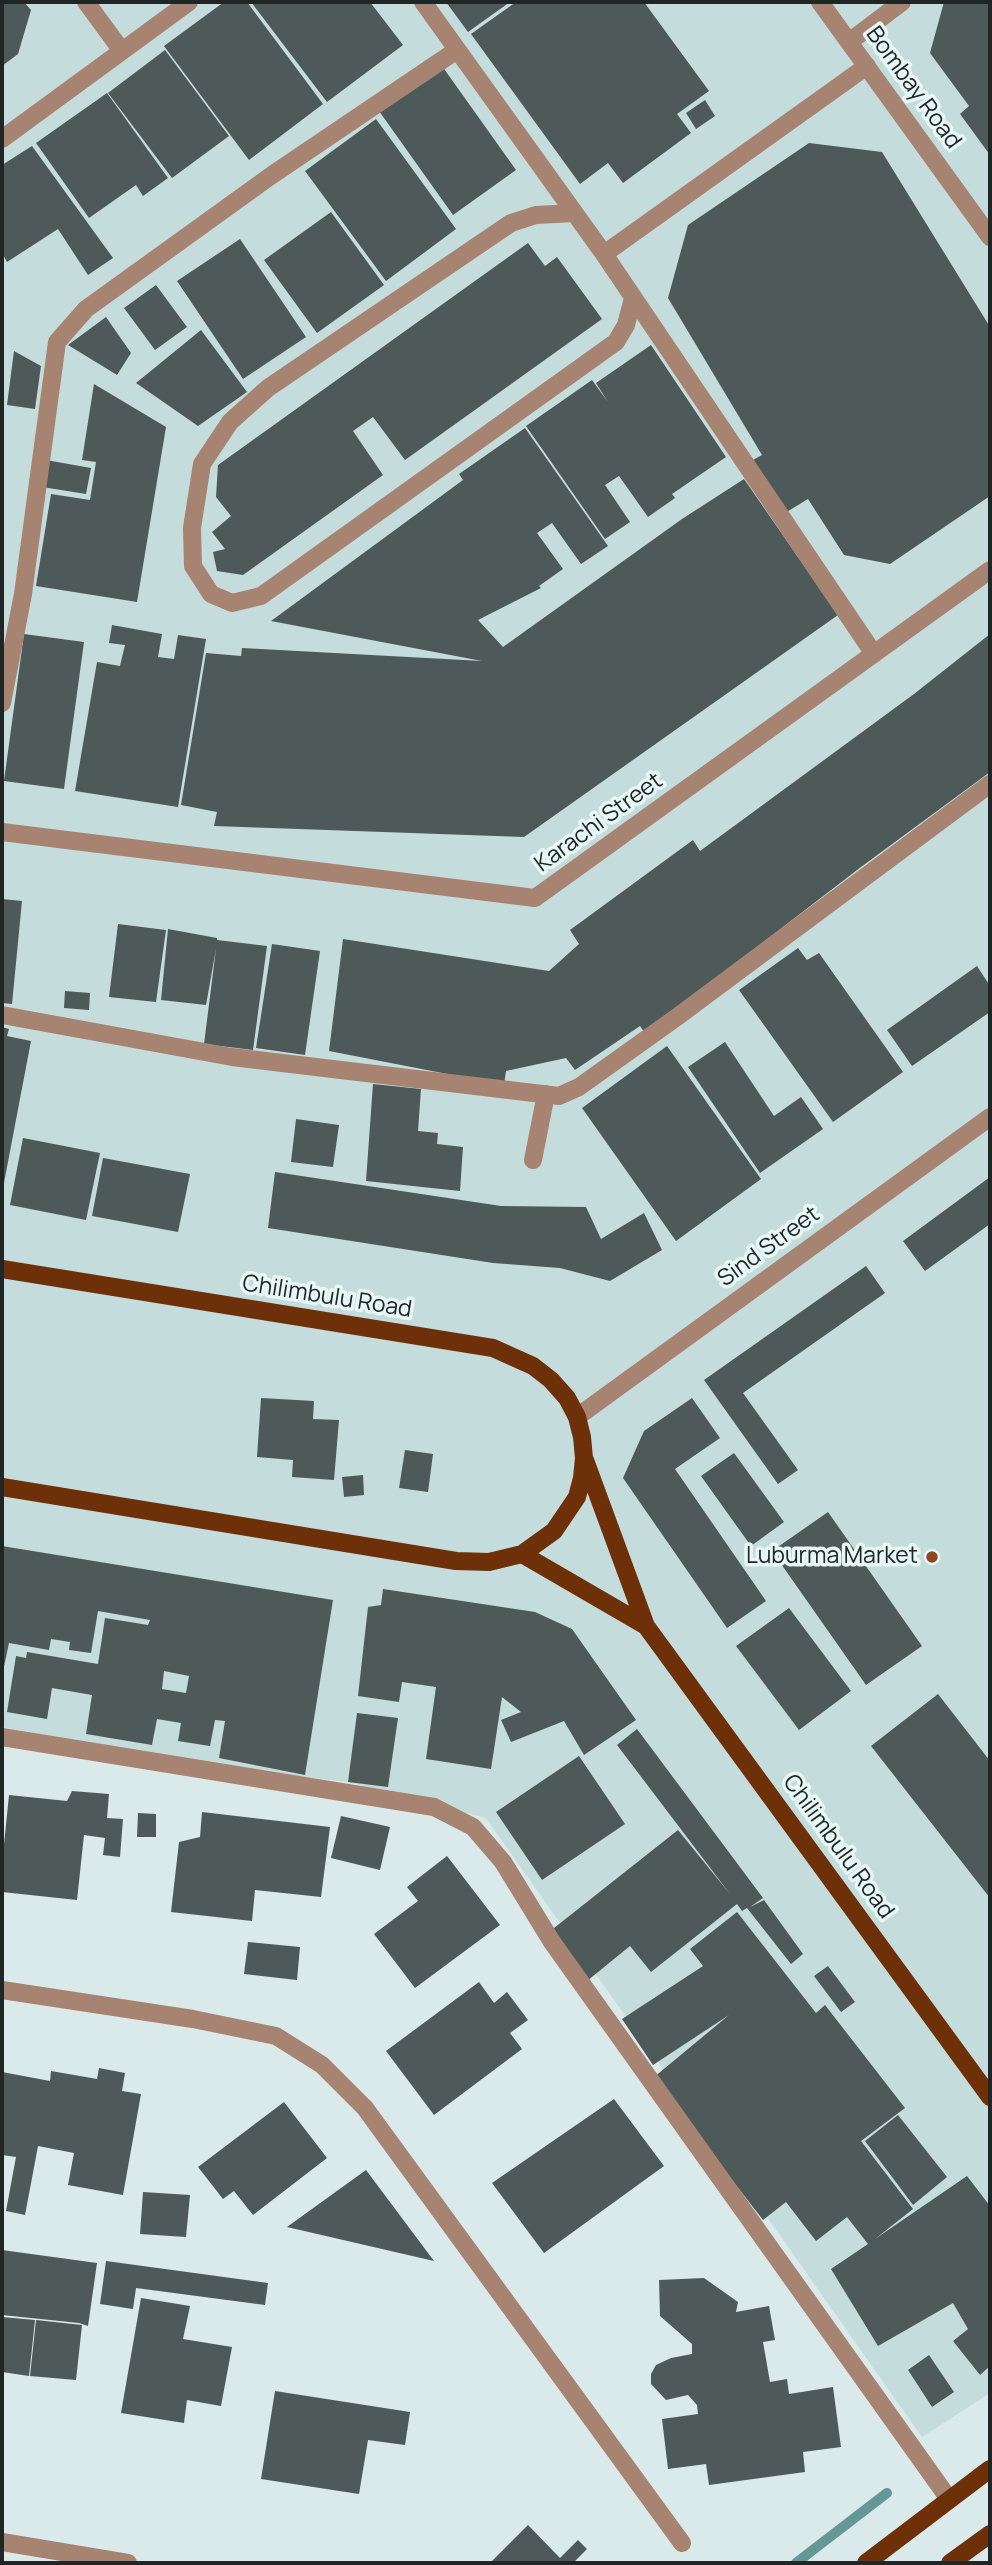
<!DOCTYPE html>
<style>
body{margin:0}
#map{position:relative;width:992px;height:2565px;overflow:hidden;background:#dae9e9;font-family:Manrope,sans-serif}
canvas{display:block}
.frame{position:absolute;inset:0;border:4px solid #202626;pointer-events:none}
</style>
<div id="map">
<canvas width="992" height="2565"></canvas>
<div class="frame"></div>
</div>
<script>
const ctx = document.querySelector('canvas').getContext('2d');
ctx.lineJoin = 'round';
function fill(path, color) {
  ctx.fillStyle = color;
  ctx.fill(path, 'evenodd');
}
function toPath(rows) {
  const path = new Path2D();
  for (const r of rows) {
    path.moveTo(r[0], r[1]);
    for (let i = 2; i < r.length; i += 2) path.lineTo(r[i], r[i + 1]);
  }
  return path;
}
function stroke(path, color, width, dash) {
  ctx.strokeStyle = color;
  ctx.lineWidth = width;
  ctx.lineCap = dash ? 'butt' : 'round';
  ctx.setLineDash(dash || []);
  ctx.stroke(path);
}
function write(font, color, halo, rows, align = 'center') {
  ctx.font = font + ' Manrope,sans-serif';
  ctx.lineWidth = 7;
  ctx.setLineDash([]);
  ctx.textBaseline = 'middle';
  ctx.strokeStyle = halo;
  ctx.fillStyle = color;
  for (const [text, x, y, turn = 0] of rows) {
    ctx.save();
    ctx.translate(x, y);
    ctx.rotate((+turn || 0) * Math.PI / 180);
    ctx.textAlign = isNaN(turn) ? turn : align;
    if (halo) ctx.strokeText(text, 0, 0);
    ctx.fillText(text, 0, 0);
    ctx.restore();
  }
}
const built = toPath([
 [2,2,990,2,990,2393,922,2437,486,1818,348,1782,206,1765,2,1727]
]);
const stream = toPath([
 [796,2563,887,2493]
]);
const building = toPath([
 [2,2,24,2,31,10,18,54,2,66],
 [224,2,247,2,323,104,249,160,164,46],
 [251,2,370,2,403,45,327,102],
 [446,2,510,2,468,32],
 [516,2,644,2,709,91,677,114,691,133,623,183,608,163,580,184,471,34],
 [944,2,990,2,990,155,960,114,969,106,930,53],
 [165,50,229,136,172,178,108,93],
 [442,66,516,170,453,215,379,111],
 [107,93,168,178,143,196,136,185,89,218,36,143],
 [705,100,715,116,696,129,686,113],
 [376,119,456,229,386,281,305,171],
 [809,143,882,152,990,327,990,496,890,564,844,555,808,499,785,513,751,461,762,455,668,298,688,225],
 [32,146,113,258,88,275,58,229,7,262,2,253,2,165],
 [331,212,384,285,317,333,264,260],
 [240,239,306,337,243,379,177,281],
 [528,243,545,266,557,257,602,319,405,460,373,417,353,431,383,475,243,575,217,571,213,552,225,549,212,532,231,516,216,497,218,465],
 [156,285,187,327,155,350,124,308],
 [106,317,131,353,117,375,68,345],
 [201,330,247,392,198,426,136,383],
 [651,345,726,457,672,494,675,498,648,517,619,476,605,485,630,522,605,539,526,426,592,380,608,402,596,383],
 [14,351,41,366,35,409,7,405],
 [94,384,166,427,137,602,36,586,51,494,90,500,96,462,82,460],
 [525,428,608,546,581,564,552,523,537,533,563,569,539,586,541,588,478,620,503,647,682,519,744,479,838,615,524,837,214,826,217,812,181,805,206,653,241,656,242,648,482,661,271,621,463,480,459,474],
 [46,460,91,468,86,494,42,487],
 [112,625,162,634,158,657,174,659,178,635,206,639,178,807,75,791,97,662,120,666,125,645,109,643],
 [24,634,84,642,64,789,4,781],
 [990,634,990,772,861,867,645,1033,640,1026,575,1070,566,1058,506,1071,504,1085,329,1051,343,939,549,971,579,944,570,930,693,840,700,851,914,694],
 [2,899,22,901,12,1004,2,1003],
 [118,924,166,930,156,1002,109,997],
 [168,929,217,938,217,940,267,946,253,1050,204,1044,216,949,206,1005,161,1000],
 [272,944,320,951,305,1055,256,1048],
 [798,948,807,960,819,953,903,1072,833,1122,739,990],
 [977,966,990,986,990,1012,912,1066,887,1030],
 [65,991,90,993,89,1010,64,1008],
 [2,1027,9,1029,7,1036,31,1041,3,1188],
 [725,1042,774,1116,801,1097,823,1129,760,1173,688,1067],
 [667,1046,761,1179,676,1241,582,1108],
 [373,1084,421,1089,418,1131,438,1133,437,1144,463,1147,460,1191,366,1181],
 [296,1119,339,1125,333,1167,291,1162],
 [23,1138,100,1153,86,1220,10,1205],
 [103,1158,190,1174,178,1232,92,1216],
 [275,1172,501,1206,586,1207,601,1239,644,1213,662,1250,610,1281,560,1268,493,1263,268,1228],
 [990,1177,990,1224,925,1271,903,1241],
 [866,1266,885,1293,743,1393,798,1470,778,1484,704,1380],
 [261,1398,314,1401,313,1419,339,1420,334,1480,292,1477,293,1460,257,1457],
 [692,1398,720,1438,675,1469,766,1601,727,1628,623,1478,644,1431],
 [405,1450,433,1454,428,1492,399,1488],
 [734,1453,784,1522,751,1546,701,1476],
 [363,1475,364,1495,344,1497,342,1477],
 [828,1512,922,1646,866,1685,772,1551],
 [2,1546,333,1600,305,1775,219,1758,225,1721,215,1720,210,1746,178,1741,181,1723,157,1719,152,1745,86,1734,92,1695,52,1688,47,1719,7,1712,16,1656,26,1658,27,1652,98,1664,105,1618,148,1625,150,1620,98,1611,91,1653,69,1650,70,1642,51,1639,49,1650,9,1643,2,1676],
 [164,1671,189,1676,186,1693,162,1689],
 [383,1589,535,1612,572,1629,636,1720,584,1755,564,1721,511,1742,501,1720,521,1712,502,1697,491,1769,426,1759,436,1687,402,1682,399,1702,358,1696,368,1607,381,1605],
 [789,1608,851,1691,799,1730,736,1646],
 [938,1694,990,1761,990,1898,871,1746],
 [357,1713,398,1718,388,1787,348,1782],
 [637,1729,763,1898,750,1907,764,1900,803,1954,791,1964,747,1908,742,1911,737,1904,651,1972,630,1946,587,1981,549,1932,678,1830,730,1894,617,1745],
 [579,1756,625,1824,542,1880,496,1812],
 [72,1791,109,1794,107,1818,123,1819,120,1857,103,1855,105,1838,84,1835,77,1900,2,1892,2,1864,9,1795,67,1801],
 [202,1812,330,1827,321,1897,255,1890,252,1921,171,1912,179,1842,200,1837],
 [138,1813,156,1814,156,1837,137,1837],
 [341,1816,390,1827,380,1870,331,1858],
 [447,1856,500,1925,415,1988,374,1934,418,1901,407,1887],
 [737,1912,816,2013,825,2005,905,2108,861,2141,913,2209,875,2239,967,2176,990,2206,990,2366,980,2375,953,2341,968,2329,953,2303,878,2346,831,2269,868,2244,847,2217,816,2241,786,2202,763,2220,653,2078,729,2015,653,2065,622,2019,703,1966,690,1949],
 [248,1942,300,1947,297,1980,244,1974],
 [828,1966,855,2002,841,2012,814,1976],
 [479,1982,494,2003,507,1992,528,2020,510,2033,522,2049,434,2115,386,2051],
 [99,2068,125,2073,122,2091,141,2094,123,2195,68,2185,74,2153,38,2146,25,2215,6,2211,16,2157,2,2155,2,2072,50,2081,51,2071,97,2079],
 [614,2099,664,2166,544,2253,492,2183],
 [284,2102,327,2158,253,2215,234,2191,223,2199,198,2167],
 [898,2115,947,2177,913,2205,865,2141],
 [366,2170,434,2261,287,2227],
 [143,2192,190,2195,186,2237,140,2234],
 [2,2250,97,2263,88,2326,79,2323,2,2315],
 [106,2261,268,2283,265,2305,136,2288,133,2309,100,2304],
 [704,2278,738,2302,736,2312,769,2306,775,2340,763,2342,770,2382,787,2379,789,2394,833,2387,841,2447,803,2452,805,2472,709,2485,706,2464,668,2469,662,2419,698,2414,697,2405,688,2395,666,2400,651,2384,651,2374,656,2365,671,2358,692,2354,692,2344,660,2316,659,2280],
 [141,2298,190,2306,183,2339,232,2347,221,2406,187,2400,184,2423,121,2413],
 [2,2317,35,2320,29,2376,2,2372],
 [36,2320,82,2325,76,2380,30,2376],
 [929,2355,954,2392,932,2407,908,2370],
 [275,2391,410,2412,405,2445,368,2440,359,2494,261,2479],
 [528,2525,560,2558,578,2540,587,2549,573,2563,490,2563]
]);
const minor = toPath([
 [86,2,122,51],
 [423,2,604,254,874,654],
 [820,2,990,237],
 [849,42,902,2],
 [2,139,189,2],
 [574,213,536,215,511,223,268,388,230,422,202,464,192,528,193,566,211,594,232,603,261,596,616,342,626,325,633,298],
 [604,254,867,66],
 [2,703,23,594,57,342,86,309,272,175,457,50],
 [2,832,535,898,990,570],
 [2,1015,232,1057,559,1096,579,1087,677,1017,990,784],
 [533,1160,546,1094],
 [577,1417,990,1117],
 [2,1737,434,1807,473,1827,503,1862,552,1942,949,2499],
 [2,1990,193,2019,276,2036,322,2065,365,2108,682,2543],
 [2,2542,128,2563]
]);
const major = toPath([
 [2,1269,493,1348,533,1366,551,1380,567,1398,577,1417,582,1437,584,1458,582,1478,577,1497,554,1531,522,1554,489,1562,456,1561,2,1487],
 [585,1460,646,1626,990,2097],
 [522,1554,646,1626],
 [866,2563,990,2469],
 [950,2563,990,2534]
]);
const markers = [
 [932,1557,7,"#8e4821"]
];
const streetNames = [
 ["Bombay Road",913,88,54],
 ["Karachi Street",599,823,-36],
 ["Sind Street",769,1247,-36],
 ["Chilimbulu Road",327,1297,9],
 ["Chilimbulu Road",838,1847,54]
];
const poiNames = [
 ["Luburma Market",918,1557]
];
fill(built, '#c4dcdb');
stroke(stream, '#639896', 10);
fill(building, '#4d5a59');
stroke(minor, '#a78371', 18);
stroke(major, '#6d3009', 18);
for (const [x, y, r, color] of markers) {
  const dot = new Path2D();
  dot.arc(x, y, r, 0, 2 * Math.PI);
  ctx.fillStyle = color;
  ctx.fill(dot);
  stroke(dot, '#e7f7f6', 2.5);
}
write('23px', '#202626', '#e7f7f6', streetNames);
write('23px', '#202626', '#e7f7f6', poiNames, 'right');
</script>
